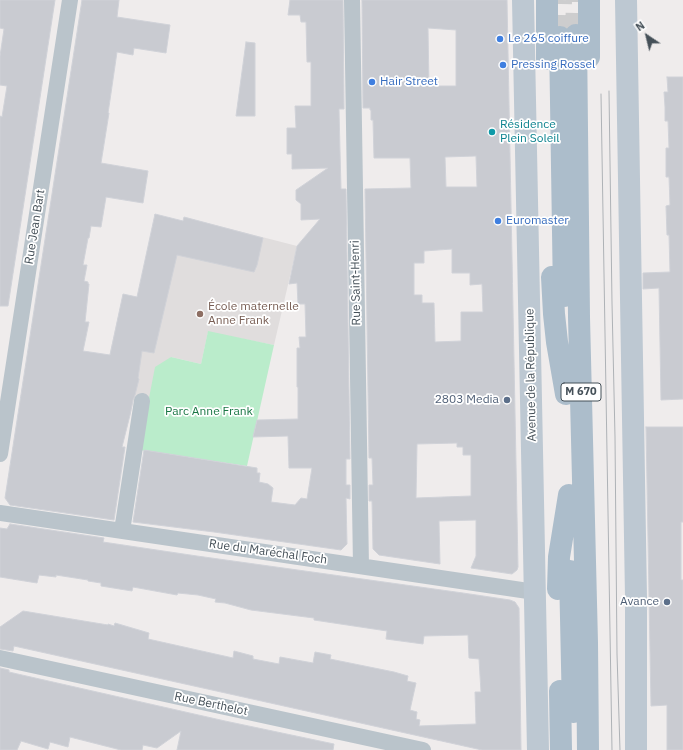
<!DOCTYPE html>
<meta charset="utf-8">
<style>
body{margin:0}
#map{position:relative;width:683px;height:750px;overflow:hidden;background:#efecec;font-family:"IBM Plex Sans",sans-serif}
canvas{display:block}
.north{position:absolute;left:627px;top:16px;width:40px;height:40px;-webkit-text-stroke:3px #fff;paint-order:stroke;rotate:325deg;font-size:11px;font-weight:700;line-height:16px;text-align:center;color:#455058}
.north::after{content:'';display:block;margin:auto;width:14px;height:18px;background:#455058;clip-path:polygon(50% 0,100% 100%,50% 72%,0 100%)}
</style>
<div id="map">
<canvas width="683" height="750"></canvas>
<div class="north">N</div>
</div>
<script>
const ctx = document.querySelector('canvas').getContext('2d');
ctx.lineJoin = 'round';
function fill(path, color) {
  ctx.fillStyle = color;
  ctx.fill(path, 'evenodd');
}
function toPath(rows) {
  const path = new Path2D();
  for (const r of rows) {
    path.moveTo(r[0], r[1]);
    for (let i = 2; i < r.length; i += 2) path.lineTo(r[i], r[i + 1]);
  }
  return path;
}
function stroke(path, color, width, dash) {
  ctx.strokeStyle = color;
  ctx.lineWidth = width;
  ctx.lineCap = dash ? 'butt' : 'round';
  ctx.setLineDash(dash || []);
  ctx.stroke(path);
}
function write(font, color, halo, rows, align = 'center') {
  ctx.font = font + ' "IBM Plex Sans",sans-serif';
  ctx.lineWidth = 3.5;
  ctx.setLineDash([]);
  ctx.textBaseline = 'middle';
  ctx.strokeStyle = halo;
  ctx.fillStyle = color;
  for (const [text, x, y, turn = 0] of rows) {
    ctx.save();
    ctx.translate(x, y);
    ctx.rotate((+turn || 0) * Math.PI / 180);
    ctx.textAlign = isNaN(turn) ? turn : align;
    if (halo) ctx.strokeText(text, 0, 0);
    ctx.fillText(text, 0, 0);
    ctx.restore();
  }
}
const education = toPath([
 [154,214,183,221,184,217,297,246,274,345,208,332,201,364,171,357,149,402,134,400,122,447,90,442,123,294,137,297,155,216,154,215]
]);
const green = toPath([
 [208,331,274,345,247,466,139,450,155,367,171,357,201,364]
]);
const building = toPath([
 [0,0,55,0,8,306,0,306,0,116,2,117,7,86,0,85,0,56,4,29,0,28,0,0],
 [82,0,119,0,117,17,170,25,166,53,134,48,133,55,117,52,110,100,108,113,109,113,101,163,148,171,143,203,106,197,101,227,91,226,89,238,88,238,83,265,87,265,84,281,88,282,88,284,89,284,85,322,89,322,83,351,110,355,123,294,137,297,155,214,183,221,184,217,263,238,257,265,254,272,177,255,154,353,142,351,138,378,139,379,135,395,133,400,130,415,122,447,125,447,114,520,10,505,5,498,82,0],
 [290,0,343,0,344,109,339,109,340,151,341,189,346,189,350,459,346,459,346,485,350,485,350,499,346,498,347,544,341,550,214,532,133,522,144,450,257,468,257,473,260,473,259,482,268,484,273,488,271,502,295,505,301,498,307,499,312,468,289,468,288,436,253,437,257,420,298,419,298,387,297,387,297,348,300,348,299,337,306,337,305,304,298,304,297,283,289,284,297,246,320,219,301,220,301,204,296,200,296,190,328,168,292,169,292,154,287,154,287,128,296,128,295,106,311,106,311,62,307,62,306,22,301,22,300,15,288,15,290,0],
 [362,0,507,0,518,567,517,570,512,574,471,568,476,556,476,520,439,521,440,564,379,555,373,549,372,501,369,501,369,485,373,485,372,458,369,458,365,189,411,188,410,158,374,158,373,120,371,120,371,110,370,110,370,108,363,108,362,0],
 [428,28,456,30,456,86,429,86,428,28],
 [476,156,477,187,446,187,445,157,476,156],
 [452,249,452,273,470,273,470,285,482,284,483,312,461,312,461,341,435,342,434,303,422,303,422,295,414,295,414,263,424,263,424,251,452,249],
 [457,443,457,447,463,447,463,455,471,455,471,496,416,498,417,444,457,443],
 [246,42,255,43,255,116,236,116,246,42],
 [667,77,683,77,683,399,661,400,659,288,643,289,643,273,670,272,669,235,667,235,666,206,670,205,669,177,666,177,666,148,669,148,668,121,665,121,665,107,664,92,668,92,667,77],
 [646,427,683,427,683,522,681,522,681,580,683,580,683,750,667,750,667,705,651,706,646,427],
 [10,524,104,538,103,542,197,556,463,593,510,600,515,602,519,608,521,750,482,750,14,646,13,651,0,649,0,627,23,611,108,625,108,624,114,626,115,623,149,633,148,639,233,658,234,651,253,656,253,659,279,664,280,657,313,663,315,652,331,655,330,659,394,672,408,676,407,681,416,683,410,710,417,712,416,719,420,720,419,726,476,724,475,692,481,692,479,659,469,658,468,635,424,636,423,644,386,639,387,631,314,620,314,618,251,610,225,603,215,602,216,599,198,595,178,593,177,595,133,587,132,591,101,586,101,583,88,581,88,580,56,575,56,577,39,575,37,583,0,577,0,528,7,529,10,524],
 [0,668,9,670,9,672,22,675,225,721,334,744,333,750,177,750,181,731,157,748,143,745,142,750,121,750,70,737,68,747,50,742,48,749,21,741,17,750,0,750,0,668]
]);
const primaryTunnel = toPath([
 [576,35,577,0],
 [560,37,561,0]
]);
const street = toPath([
 [352,0,361,566],
 [0,454,70,0],
 [0,513,535,592],
 [122,531,142,401],
 [0,658,423,750]
]);
const secondary = toPath([
 [523,0,538,750],
 [626,0,636,597,636,750]
]);
const primary = toPath([
 [547,0,547,59],
 [576,35,579,317,587,643,588,750],
 [560,37,564,296],
 [589,57,589,0],
 [552,277,554,314,557,342,566,394],
 [570,571,573,712],
 [558,589,559,557,569,495],
 [560,691,561,750]
]);
const tram = toPath([
 [609,91,612,303,615,437,617,654,620,750],
 [601,94,612,750]
]);
const markers = [
 [500,39,4,"#3f7fe0"],
 [503,65,4,"#3f7fe0"],
 [372,82,4,"#3f7fe0"],
 [492,132,4,"#0f9aa8"],
 [498,221,4,"#3f7fe0"],
 [200,314,4,"#8d6e63"],
 [507,400,4,"#5c6f8a"],
 [667,602,4,"#5c6f8a"]
];
const shields = [
 [581,392,40]
];
const shieldNames = [
 ["M 670",581,392]
];
const shopNames = [
 ["Le 265 coiffure",508,39],
 ["Pressing Rossel",511,65],
 ["Hair Street",380,82],
 ["Euromaster",506,221]
];
const cultureNames = [
 ["Résidence",500,125],
 ["Plein Soleil",500,139]
];
const streetNames = [
 ["Rue Jean Bart",35,227,-81],
 ["Rue Saint-Henri",356,283,-91],
 ["Avenue de la République",531,375,-91],
 ["Rue du Maréchal Foch",268,552,8],
 ["Rue Berthelot",211,704,12]
];
const educationNames = [
 ["École maternelle",208,307],
 ["Anne Frank",208,321]
];
const serviceNames = [
 ["2803 Media",499,400],
 ["Avance",659,602]
];
const parkNames = [
 ["Parc Anne Frank",209,412]
];
fill(education, '#e0dddd');
fill(green, '#baeccb');
fill(building, '#c9cbd1');
stroke(building, '#d0d2d8', 1);
stroke(primaryTunnel, '#cdcdce', 22, [22, 11]);
stroke(street, '#bac4cb', 16);
stroke(secondary, '#bdc8d2', 22);
stroke(primary, '#acbdcb', 22);
stroke(tram, '#aeb2b6', 1);
for (const [x, y, r, color] of markers) {
  const dot = new Path2D();
  dot.arc(x, y, r, 0, 2 * Math.PI);
  ctx.fillStyle = color;
  ctx.fill(dot);
  stroke(dot, '#fff', 1.5);
}
for (const [x, y, w] of shields) {
  const box = new Path2D();
  box.roundRect(x - w / 2, y - 9, w, 18, 3);
  ctx.fillStyle = '#fff';
  ctx.fill(box);
  stroke(box, '#455058', 1);
}
write('bold 11px', '#455058', null, shieldNames);
write('12px', '#366cbe', '#fff', shopNames, 'left');
write('12px', '#0d838f', '#fff', cultureNames, 'left');
write('12px', '#455058', '#fff', streetNames);
write('12px', '#785e54', '#fff', educationNames, 'left');
write('12px', '#4e5e75', '#fff', serviceNames, 'right');
write('12px', '#197644', '#fff', parkNames);
</script>
